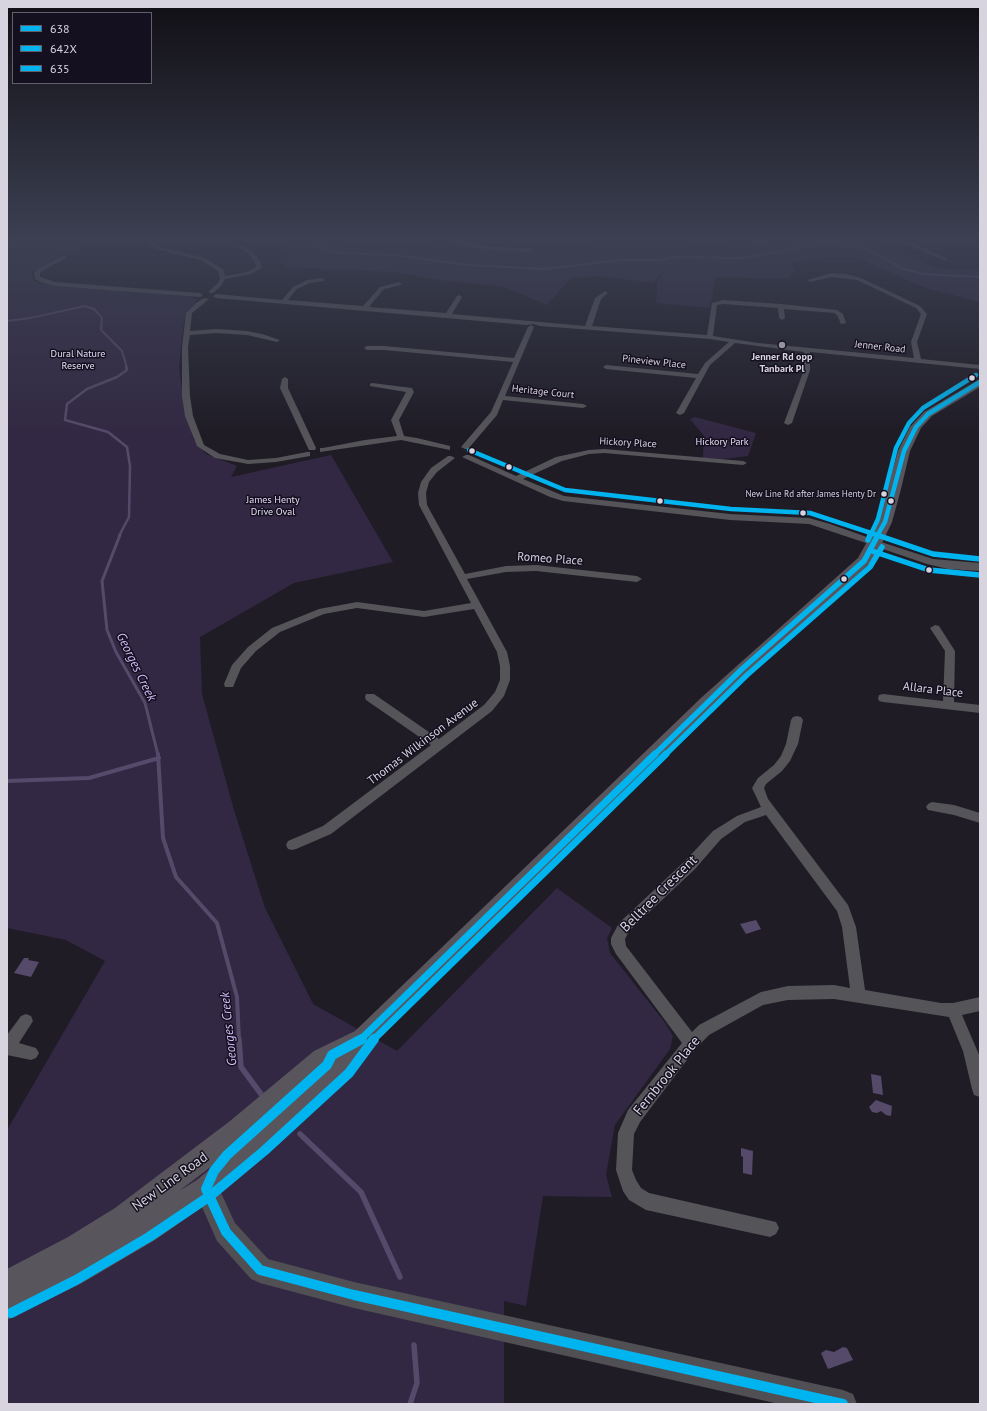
<!DOCTYPE html>
<style>
body{margin:0}
#map{position:relative;width:987px;height:1411px;overflow:hidden;background:#1f1c26;font-family:"PT Sans",sans-serif}
canvas{display:block}
.frame{position:absolute;inset:0;border:8px solid #d7d3df;pointer-events:none}
.legend{position:absolute;left:12px;top:12px;width:140px;height:72px;box-sizing:border-box;background:#15101f;border:1px solid #635e6c;margin:0;padding:5px 7px;list-style:none;font-size:12px;color:#d7d3df}
.legend li{display:flex;align-items:center;gap:8px;height:20px}
.legend b{width:20px;border:1px solid #635e6c}
</style>
<div id="map">
<canvas width="987" height="1411"></canvas>
<div class="frame"></div>
<ul class="legend">
<li><b style="height:5px;background:#00b5ef"></b>638</li>
<li><b style="height:5px;background:#00b5ef"></b>642X</li>
<li><b style="height:5px;background:#00b5ef"></b>635</li>
</ul>
</div>
<script>
const ctx = document.querySelector('canvas').getContext('2d');
ctx.lineJoin = 'round';
function fill(path, color) {
  ctx.fillStyle = color;
  ctx.fill(path, 'evenodd');
}
function toPath(rows) {
  const path = new Path2D();
  for (const r of rows) {
    path.moveTo(r[0], r[1]);
    for (let i = 2; i < r.length; i += 2) path.lineTo(r[i], r[i + 1]);
  }
  return path;
}
function stroke(path, color, width, dash) {
  ctx.strokeStyle = color;
  ctx.lineWidth = width;
  ctx.lineCap = dash ? 'butt' : 'round';
  ctx.setLineDash(dash || []);
  ctx.stroke(path);
}
function write(font, color, halo, rows, align = 'center') {
  ctx.font = font + ' "PT Sans",sans-serif';
  ctx.lineWidth = 3;
  ctx.setLineDash([]);
  ctx.textBaseline = 'middle';
  ctx.strokeStyle = halo;
  ctx.fillStyle = color;
  for (const [text, x, y, turn = 0] of rows) {
    ctx.save();
    ctx.translate(x, y);
    ctx.rotate((+turn || 0) * Math.PI / 180);
    ctx.textAlign = isNaN(turn) ? turn : align;
    if (halo) ctx.strokeText(text, 0, 0);
    ctx.fillText(text, 0, 0);
    ctx.restore();
  }
}
const green = toPath([
 [7,238,101,238,73,253,61,255,32,272,33,279,41,284,189,296,197,300,185,316,182,336,179,368,185,411,194,440,206,454,237,466,231,477,331,455,393,562,294,583,200,637,202,694,234,810,265,908,313,1004,397,1051,557,888,612,928,607,938,610,953,666,1024,673,1036,670,1049,615,1125,606,1175,612,1197,543,1196,526,1306,504,1301,504,1404,7,1404,7,1130,105,961,66,940,7,928],
 [268,238,335,238,342,247,430,247,446,244,540,252,673,238,695,238,685,251,716,252,729,245,772,238,857,238,889,248,936,268,958,270,980,270,980,302,926,288,855,257,828,257,790,263,794,271,788,279,716,277,710,308,656,303,657,282,665,270,653,283,598,276,571,278,547,305,504,287,439,280,394,272,285,267,290,252],
 [695,417,756,433,748,456,723,459,703,458,704,436,690,419]
]);
const water = toPath([
 [756,920,761,929,746,934,740,924],
 [24,958,29,958,28,960,39,962,31,977,14,973],
 [871,1074,881,1076,883,1095,873,1093],
 [876,1100,892,1106,891,1116,886,1115,881,1111,877,1113,872,1112,869,1107],
 [741,1148,753,1151,752,1175,743,1173,743,1157,741,1156],
 [843,1347,847,1348,853,1360,828,1369,821,1353,826,1350,834,1352]
]);
const streamFar4 = toPath([
 [313,238,315,243,324,250,338,253,394,255,468,265,545,269,619,260,660,260,675,257,741,258,786,251,819,242,843,243,854,245,881,256,901,268,922,274,980,277],
 [7,245,19,238],
 [7,321,30,318,85,306,94,309,102,318,101,330,122,351,127,368]
]);
const streamFar3 = toPath([
 [119,536,129,517,130,466,127,447,108,432,65,420,67,404,87,389,117,377,127,370,126,367]
]);
const streamFar2 = toPath([
 [120,535,102,581,107,630,116,652,145,703,158,755]
]);
const streamFar1 = toPath([
 [158,754,163,838,176,877,217,923,237,997,239,1040],
 [7,781,89,778,159,758]
]);
const stream = toPath([
 [239,1039,241,1067,261,1094],
 [300,1134,361,1192,400,1277],
 [410,1404,417,1383,414,1345]
]);
const minor = toPath([
 [146,238,151,238,155,244,160,247,205,258,223,269,225,276,247,272,256,267,254,261,248,253,236,246,241,245,252,251,260,261,262,268,251,274,225,279,221,286,213,293,209,293,209,291,217,284,220,278,218,271,201,260,156,249,151,246,146,238],
 [422,238,442,238,496,247,532,248,535,250,532,252,496,251,422,238],
 [768,238,783,238,755,244,752,242,768,238],
 [888,238,897,238,917,245,948,259,943,260,913,247,888,238],
 [64,255,67,257,66,258,42,271,40,273,40,277,55,282,200,293,203,295,200,297,55,286,43,283,35,279,34,273,38,269,64,255],
 [832,273,847,274,861,278,920,306,927,314,917,342,921,359,980,365,980,369,810,352,810,370,792,423,788,425,784,423,804,370,804,352,735,343,710,365,684,413,680,415,676,413,696,378,606,369,603,367,606,365,698,374,705,363,729,342,710,339,540,326,534,324,526,325,216,298,213,296,216,294,282,300,293,287,307,280,322,278,324,279,324,281,310,283,297,289,288,300,363,306,380,287,399,282,402,284,401,285,384,289,369,307,446,313,457,296,459,295,462,297,452,314,585,326,595,298,605,291,608,293,601,299,592,326,707,335,712,303,723,300,781,304,837,310,843,314,846,323,841,324,837,315,834,313,784,309,785,318,782,320,779,318,778,308,723,304,717,305,713,336,758,343,914,358,911,342,921,314,916,308,857,280,832,277,810,282,807,280,832,273],
 [204,298,209,299,192,313,190,331,216,329,247,331,262,334,280,340,277,342,247,335,216,333,190,335,188,347,190,396,193,416,204,445,220,454,248,460,276,458,307,452,310,452,310,456,276,462,248,464,215,458,197,446,185,416,182,396,182,347,186,313,196,303,204,298],
 [531,325,534,327,505,396,583,404,587,406,583,408,503,400,497,415,468,449,465,449,461,447,491,412,513,362,384,350,367,350,364,348,367,346,384,346,514,358,528,327,531,325],
 [285,377,288,379,288,388,316,448,315,450,309,450,308,448,280,388,282,379,285,377],
 [372,383,412,388,414,392,399,420,404,436,417,438,450,446,450,450,401,440,320,452,320,448,323,448,365,440,397,436,391,420,406,392,370,386,370,384,372,383],
 [604,449,743,461,747,463,743,465,604,453,589,454,562,461,523,479,564,496,730,514,809,518,830,524,878,541,880,543,875,546,809,524,730,520,563,501,550,497,462,457,466,455,469,455,516,476,556,457,589,450,604,449],
 [448,456,451,456,455,458,437,472,429,482,426,493,427,505,465,574,506,566,536,565,637,576,642,579,637,582,536,571,506,572,467,579,507,652,510,666,510,680,504,696,492,711,331,834,296,849,292,850,288,849,286,845,288,841,323,826,431,745,366,700,365,697,366,694,374,694,439,739,484,705,495,692,500,680,500,666,497,652,474,609,424,617,357,608,324,614,280,632,256,651,241,668,233,687,225,687,224,684,232,665,248,647,272,628,319,609,357,602,424,611,471,603,419,505,418,493,421,482,431,468,448,456],
 [935,625,939,626,955,651,954,702,980,705,980,713,883,702,879,701,878,698,879,695,883,694,943,701,945,651,930,628,935,625],
 [797,716,801,717,803,720,798,744,790,761,782,771,766,784,764,788,768,799,848,905,856,927,865,990,941,1003,953,1003,980,997,980,1011,962,1015,980,1057,980,1097,974,1095,972,1089,963,1051,949,1017,834,999,788,1000,763,1005,709,1035,696,1048,640,1122,634,1134,632,1170,636,1180,641,1188,649,1193,776,1222,779,1228,776,1234,770,1237,646,1210,629,1200,623,1191,616,1170,618,1133,628,1110,682,1043,616,954,611,944,611,938,619,923,685,861,713,831,737,816,761,807,752,788,758,778,774,765,781,756,786,744,791,720,793,717,797,716],
 [766,815,837,911,842,927,850,988,834,985,788,986,761,992,699,1025,692,1032,626,946,625,939,629,931,695,869,721,839,745,822,766,815],
 [932,802,954,805,980,813,980,823,954,815,928,810,926,807,928,804,932,802],
 [26,1014,31,1016,33,1021,19,1043,36,1048,39,1053,36,1058,31,1060,7,1055,7,1035,21,1016,26,1014]
]);
const tertiary = toPath([
 [875,540,933,559,980,563,980,571,948,569,927,564,871,545,869,543,871,541,875,540]
]);
const secondary = toPath([
 [206,1177,215,1180,235,1223,268,1259,354,1282,843,1390,853,1394,857,1404,779,1404,354,1308,260,1283,251,1279,217,1241,194,1189,197,1180,206,1177]
]);
const primary = toPath([
 [980,379,980,387,932,416,921,428,910,451,900,493,892,522,882,543,869,564,714,705,371,1047,352,1075,268,1154,215,1198,155,1240,82,1283,7,1320,7,1269,68,1237,115,1208,230,1121,314,1051,355,1031,702,697,858,558,878,522,898,451,910,427,924,412,980,379],
 [229,1153,197,1180,179,1191,229,1153]
]);
const bus1Far3 = toPath([
 [877,536,885,522,904,451,916,427,928,414,980,382]
]);
const bus1Far2 = toPath([
 [654,755,742,669,864,561,878,535]
]);
const bus1Far1 = toPath([
 [360,1040,655,754]
]);
const bus1 = toPath([
 [206,1189,214,1171,227,1155,327,1065,332,1055,362,1039],
 [206,1189,226,1232,260,1270,354,1295,843,1404]
]);
const bus2Far2 = toPath([
 [872,551,929,570,980,575],
 [665,755,747,675,870,567,882,547]
]);
const bus2Far1 = toPath([
 [373,1040,666,754]
]);
const bus2 = toPath([
 [11,1313,76,1280,149,1237,210,1196,264,1151,349,1073,374,1039]
]);
const bus3Far1 = toPath([
 [469,450,565,490,731,509,810,513,880,536],
 [870,536,878,519,896,448,909,423,923,408,976,375]
]);
const bus3 = toPath([
 [877,535,933,554,980,559],
 [868,540,870,535]
]);
const markers = [
 [782,345,4,"#97939e"],
 [972,378,3.5,"#d7d3df"],
 [472,451,3.5,"#d7d3df"],
 [509,467,3.5,"#d7d3df"],
 [884,494,3.5,"#d7d3df"],
 [660,501,3.5,"#d7d3df"],
 [891,501,3.5,"#d7d3df"],
 [803,513,3.5,"#d7d3df"],
 [929,570,3.5,"#d7d3df"],
 [844,579,3.5,"#d7d3df"]
];
const farBusnames = [
 ["New Line Rd after James Henty Dr",876,494]
];
const farStreetnames = [
 ["Jenner Road",880,347,6],
 ["Pineview Place",654,362,6],
 ["Heritage Court",543,392,6],
 ["Hickory Place",628,443,3]
];
const farParknames = [
 ["Dural Nature",78,354],
 ["Reserve",78,366],
 ["Hickory Park",722,442],
 ["James Henty",273,500],
 ["Drive Oval",273,512]
];
const farPoinames = [
 ["Jenner Rd opp",782,357],
 ["Tanbark Pl",782,369]
];
const streetNames = [
 ["Romeo Place",550,559,4],
 ["Allara Place",933,690,7],
 ["Thomas Wilkinson Avenue",423,742,-37]
];
const waterNames = [
 ["Georges Creek",136,667,64],
 ["Georges Creek",229,1029,-96]
];
const nearStreetnames = [
 ["Belltree Crescent",659,894,-45],
 ["Fernbrook Place",667,1076,-51],
 ["New Line Road",170,1182,-36]
];
fill(green, '#322843');
fill(water, '#554a6a');
stroke(streamFar4, '#554a6a', 2);
stroke(streamFar3, '#554a6a', 2.5);
stroke(streamFar2, '#554a6a', 3);
stroke(streamFar1, '#554a6a', 4);
stroke(stream, '#554a6a', 5.5);
fill(minor, '#555459');
fill(tertiary, '#555459');
fill(secondary, '#504f53');
fill(primary, '#58565c');
stroke(bus1Far3, '#00b5ef', 4.5);
stroke(bus1Far2, '#00b5ef', 5.5);
stroke(bus1Far1, '#00b5ef', 7);
stroke(bus1, '#00b5ef', 10);
stroke(bus2Far2, '#00b5ef', 5.5);
stroke(bus2Far1, '#00b5ef', 7);
stroke(bus2, '#00b5ef', 10);
stroke(bus3Far1, '#00b5ef', 4.5);
stroke(bus3, '#00b5ef', 5.5);
const sky = ctx.createLinearGradient(0, 0, 0, 436);
sky.addColorStop(0, '#110f15');
sky.addColorStop(0.55, '#3c4052');
sky.addColorStop(1, '#3c405200');
ctx.fillStyle = sky;
ctx.fillRect(0, 0, 987, 436);
for (const [x, y, r, color] of markers) {
  const dot = new Path2D();
  dot.arc(x, y, r, 0, 2 * Math.PI);
  ctx.fillStyle = color;
  ctx.fill(dot);
  stroke(dot, '#15101f', 1.5);
}
write('9px', '#d7d3df', '#15101f', farBusnames, 'right');
write('10px', '#d7d3df', '#15101f', farStreetnames);
write('10px', '#e4dcf5', '#15101f', farParknames);
write('bold 10px', '#d7d3df', '#15101f', farPoinames);
write('12px', '#d7d3df', '#15101f', streetNames);
write('italic 13px', '#d2befc', '#15101f', waterNames);
write('14px', '#d7d3df', '#15101f', nearStreetnames);
</script>
